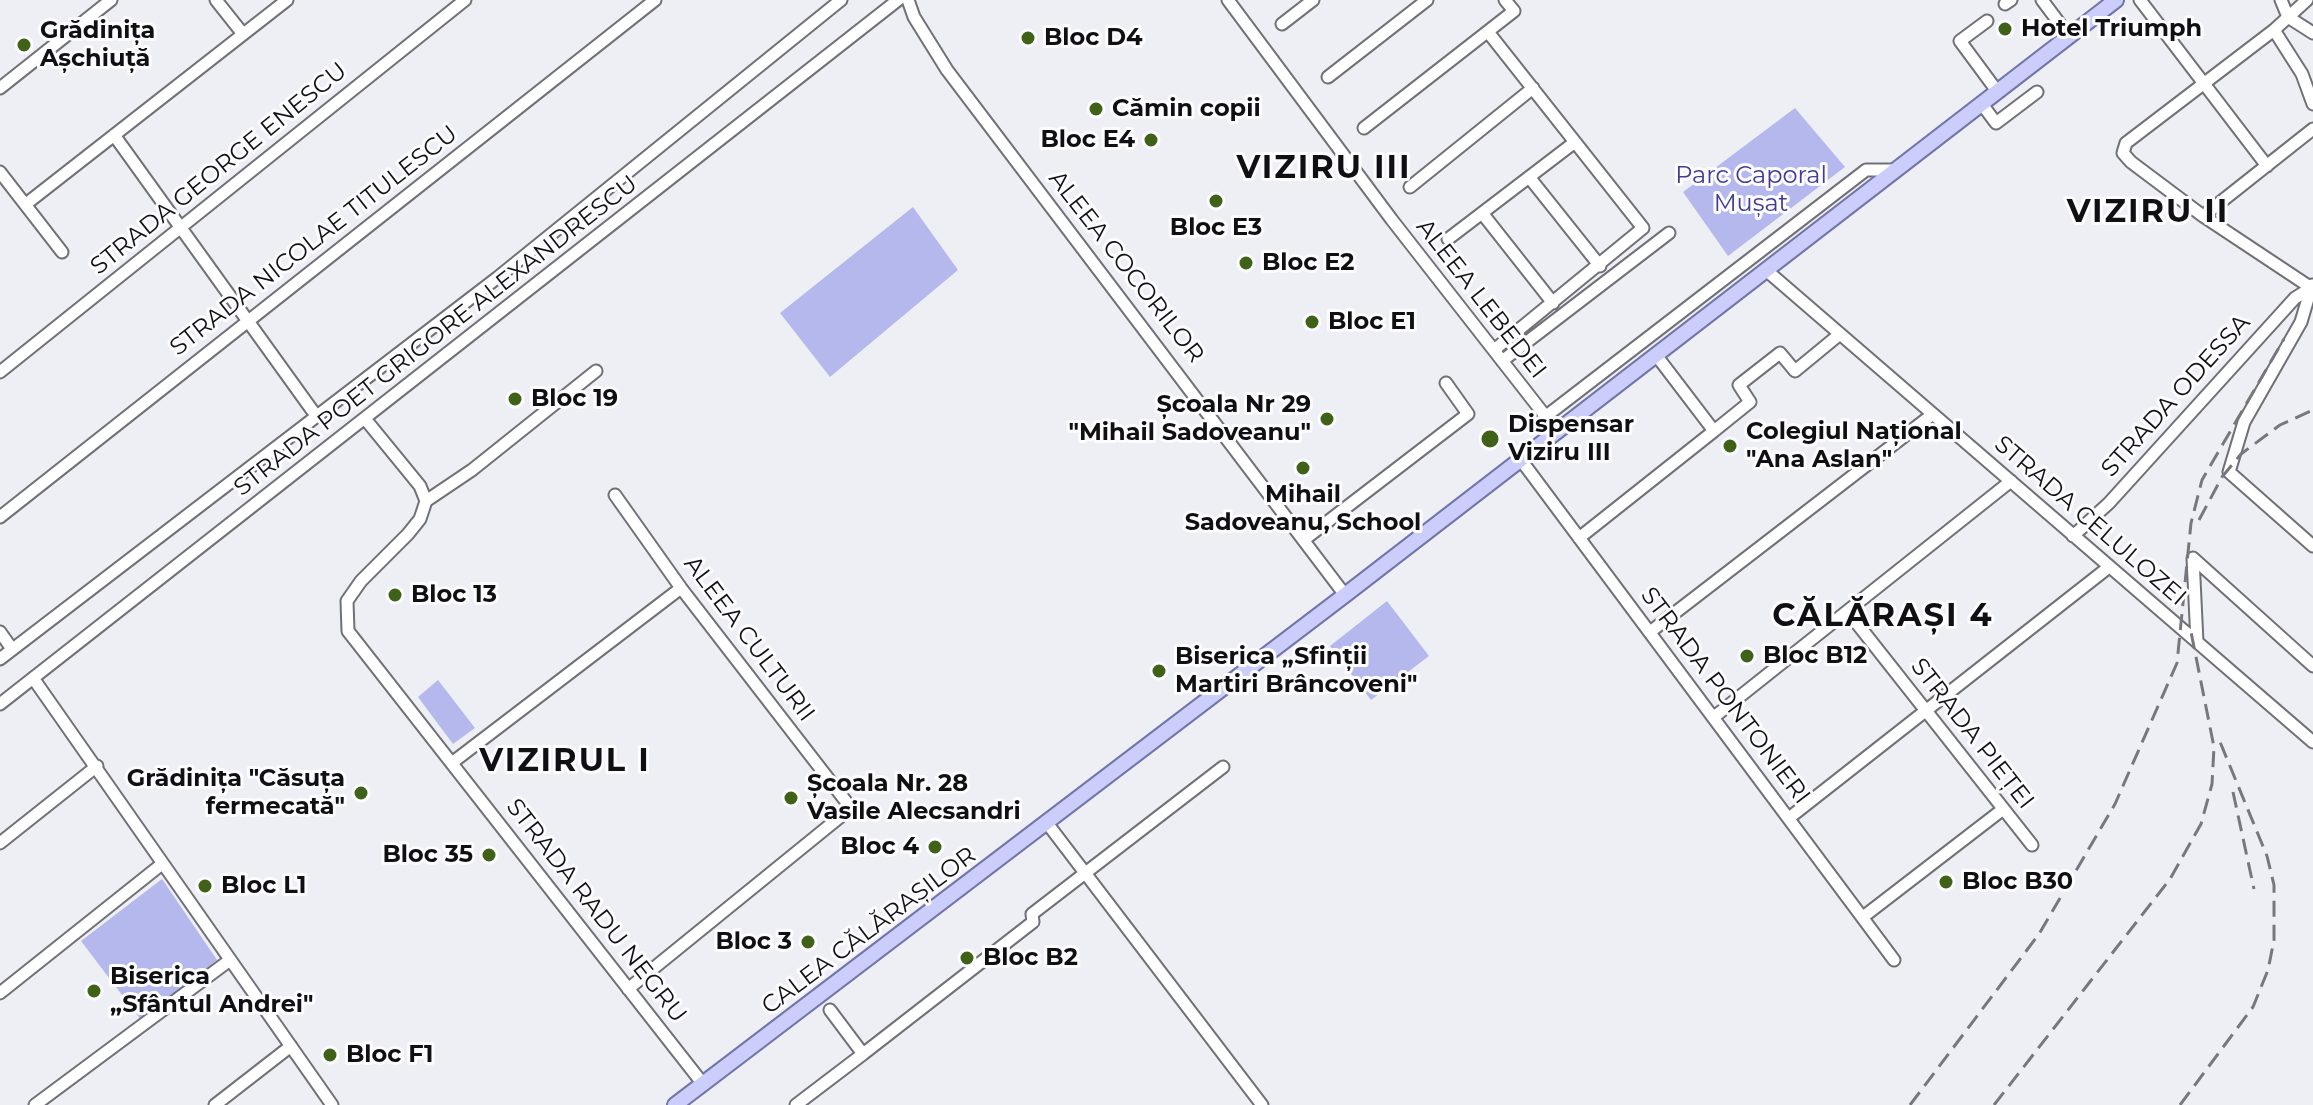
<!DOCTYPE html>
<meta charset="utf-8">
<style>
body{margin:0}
canvas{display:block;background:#eeeef5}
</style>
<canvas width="2313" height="1105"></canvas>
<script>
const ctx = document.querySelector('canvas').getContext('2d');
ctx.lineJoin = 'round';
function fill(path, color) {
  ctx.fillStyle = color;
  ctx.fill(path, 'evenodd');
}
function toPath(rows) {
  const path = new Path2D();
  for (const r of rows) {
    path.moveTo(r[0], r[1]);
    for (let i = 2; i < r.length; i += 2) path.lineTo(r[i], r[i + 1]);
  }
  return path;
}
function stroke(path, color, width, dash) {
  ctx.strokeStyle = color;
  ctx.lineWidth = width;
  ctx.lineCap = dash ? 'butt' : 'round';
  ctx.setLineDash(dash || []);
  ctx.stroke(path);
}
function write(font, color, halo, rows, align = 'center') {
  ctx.font = font + ' Montserrat,sans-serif';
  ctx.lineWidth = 6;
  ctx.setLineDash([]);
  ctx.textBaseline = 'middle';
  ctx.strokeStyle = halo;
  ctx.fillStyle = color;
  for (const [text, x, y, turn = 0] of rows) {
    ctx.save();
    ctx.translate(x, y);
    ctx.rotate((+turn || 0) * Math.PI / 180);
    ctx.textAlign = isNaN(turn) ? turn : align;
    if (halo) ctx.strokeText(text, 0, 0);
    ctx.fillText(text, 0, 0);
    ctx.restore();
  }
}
const green = toPath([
 [1795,108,1845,167,1728,256,1683,192],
 [913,207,958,270,830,377,780,313],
 [1387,601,1429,656,1371,700,1330,646],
 [438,680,475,728,453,744,418,697],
 [162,879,217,960,141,1020,81,941]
]);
const minor = toPath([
 [216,0,243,34],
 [908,0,914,17,947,70,1345,595],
 [1228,0,1392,220,1557,431],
 [2042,0,2069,36],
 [2140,0,2267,166],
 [2281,0,2288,17,2313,33],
 [2307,0,2274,30,2126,143,2123,153,2131,162,2203,216,2313,289],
 [2005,4,2011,0],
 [1987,21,1960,41,1997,91],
 [1282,24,1313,0],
 [2274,30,2302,74,2313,104],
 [1488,32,1643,228,1494,350],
 [1328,77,1427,0],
 [0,88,111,0],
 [1981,103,1996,123,2037,92],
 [1364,128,1514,11,1505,0],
 [114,135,317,417],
 [0,172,62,252],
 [1529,177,1600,266],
 [1410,187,1533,88],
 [26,204,287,0],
 [1482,213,1553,303],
 [2203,216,2313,129],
 [1448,239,1575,142],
 [1766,270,2313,742],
 [2312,285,2301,322,2244,422,2229,472,2313,546],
 [1656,355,1714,431,1750,402,1739,385,1780,353,1795,371,1840,334],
 [1502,361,1669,233],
 [0,372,465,0],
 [1545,417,1866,170,1895,170],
 [366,420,420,486,426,501,420,519,408,534,361,581,347,601,348,631,703,1084],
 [1521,460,1894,960],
 [615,495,681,588,851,808,628,989],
 [426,501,472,470,596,371],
 [0,517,655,0],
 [2073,536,2109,503,2295,298,2311,288],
 [1579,538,1714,431],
 [1305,539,1468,414,1446,383],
 [2193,558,2313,666],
 [2193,558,2197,642],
 [1848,612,2032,845],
 [0,632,12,649],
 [1650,632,1933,414],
 [0,659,497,278,841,0],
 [33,678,332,1105],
 [0,704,898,0],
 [1714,717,2011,481],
 [453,762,681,588],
 [1789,818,2109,567],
 [1047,823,1262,1105],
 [0,843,97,766],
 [1863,917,2002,810],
 [0,993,162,864],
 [830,1010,863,1054,1033,922,1032,914,1223,767],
 [35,1105,230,960],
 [215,1105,291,1046],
 [796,1105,863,1054]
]);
const major = toPath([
 [675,1105,1345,595,2116,0]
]);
const rail = toPath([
 [2199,520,2222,477,2241,454,2280,425,2313,410],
 [2233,792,2254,889],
 [1910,1105,2039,934,2115,804,2177,663,2191,523,2202,480,2284,339],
 [1994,1105,2170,879,2201,824,2212,784,2214,747,2190,627],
 [2180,1105,2253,1007,2268,970,2274,940,2274,885,2267,856,2218,737]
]);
const markers = [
 [2005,29,8,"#3f6118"],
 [1028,38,8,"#3f6118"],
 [24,45,8,"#3f6118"],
 [1096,109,8,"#3f6118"],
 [1151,140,8,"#3f6118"],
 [1216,201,8,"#3f6118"],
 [1246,263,8,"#3f6118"],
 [1312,322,8,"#3f6118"],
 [515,399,8,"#3f6118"],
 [1327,419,8,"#3f6118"],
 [1490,439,10,"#3f6118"],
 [1730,446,8,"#3f6118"],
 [1303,468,8,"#3f6118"],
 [395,595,8,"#3f6118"],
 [1747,656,8,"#3f6118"],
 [1159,671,8,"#3f6118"],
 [361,793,8,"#3f6118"],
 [791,798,8,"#3f6118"],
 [935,847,8,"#3f6118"],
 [489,855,8,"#3f6118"],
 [1946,882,8,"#3f6118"],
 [205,886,8,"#3f6118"],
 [808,942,8,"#3f6118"],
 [967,958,8,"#3f6118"],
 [94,991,8,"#3f6118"],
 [330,1055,8,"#3f6118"]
];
const poiNames = [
 ["Hotel Triumph",2021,29],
 ["Grădinița",40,31],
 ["Așchiuță",40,59],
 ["Bloc D4",1044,38],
 ["Cămin copii",1112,109],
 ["Bloc E4",1135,140,"right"],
 ["Bloc E3",1216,228,"center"],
 ["Bloc E2",1262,263],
 ["Bloc E1",1328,322],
 ["Bloc 19",531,399],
 ["Școala Nr 29",1311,405,"right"],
 ["\"Mihail Sadoveanu\"",1311,433,"right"],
 ["Dispensar",1508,425],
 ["Viziru III",1508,453],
 ["Colegiul Național",1746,432],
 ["\"Ana Aslan\"",1746,460],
 ["Mihail",1303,495,"center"],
 ["Sadoveanu, School",1303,523,"center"],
 ["Bloc 13",411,595],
 ["Bloc B12",1763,656],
 ["Biserica „Sfinții",1175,657],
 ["Martiri Brâncoveni\"",1175,685],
 ["Grădinița \"Căsuța",345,779,"right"],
 ["fermecată\"",345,807,"right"],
 ["Școala Nr. 28",807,784],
 ["Vasile Alecsandri",807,812],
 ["Bloc 4",919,847,"right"],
 ["Bloc 35",473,855,"right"],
 ["Bloc B30",1962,882],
 ["Bloc L1",221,886],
 ["Bloc 3",792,942,"right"],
 ["Bloc B2",983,958],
 ["Biserica",110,977],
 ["„Sfântul Andrei\"",110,1005],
 ["Bloc F1",346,1055]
];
const streetNames = [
 ["STRADA GEORGE ENESCU",219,169,-39],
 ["STRADA NICOLAE TITULESCU",314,241,-38],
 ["ALEEA COCORILOR",1126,267,52],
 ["ALEEA LEBEDEI",1481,299,52],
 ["STRADA POET GRIGORE ALEXANDRESCU",436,336,-38],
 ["STRADA ODESSA",2176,396,-48],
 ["STRADA CELULOZEI",2090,521,41],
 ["ALEEA CULTURII",749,639,53],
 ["STRADA PONTONIERI",1725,696,53],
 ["STRADA PIEȚEI",1972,734,52],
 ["STRADA RADU NEGRU",596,911,52],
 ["CALEA CĂLĂRAȘILOR",869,931,-37]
];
const parkNames = [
 ["Parc Caporal",1751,176],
 ["Mușat",1751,204]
];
const districtNames = [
 ["VIZIRU III",1324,169],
 ["VIZIRU II",2148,213],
 ["CĂLĂRAȘI 4",1883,617],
 ["VIZIRUL I",565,762]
];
fill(green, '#b4b8ec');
stroke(minor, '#707077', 15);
stroke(major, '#7375a8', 18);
stroke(minor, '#fff', 11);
stroke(major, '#cbcdfb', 14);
stroke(rail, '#77777c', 3, [16, 8]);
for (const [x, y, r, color] of markers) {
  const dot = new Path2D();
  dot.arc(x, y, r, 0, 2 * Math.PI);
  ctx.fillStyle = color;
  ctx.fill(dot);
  stroke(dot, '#fcfcff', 3);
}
write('bold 24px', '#101013', '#fcfcff', poiNames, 'left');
write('24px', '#101013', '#fcfcff', streetNames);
write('24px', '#413b93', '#fcfcff', parkNames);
ctx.letterSpacing = '2px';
write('bold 32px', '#101013', '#fcfcff', districtNames);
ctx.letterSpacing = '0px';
</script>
